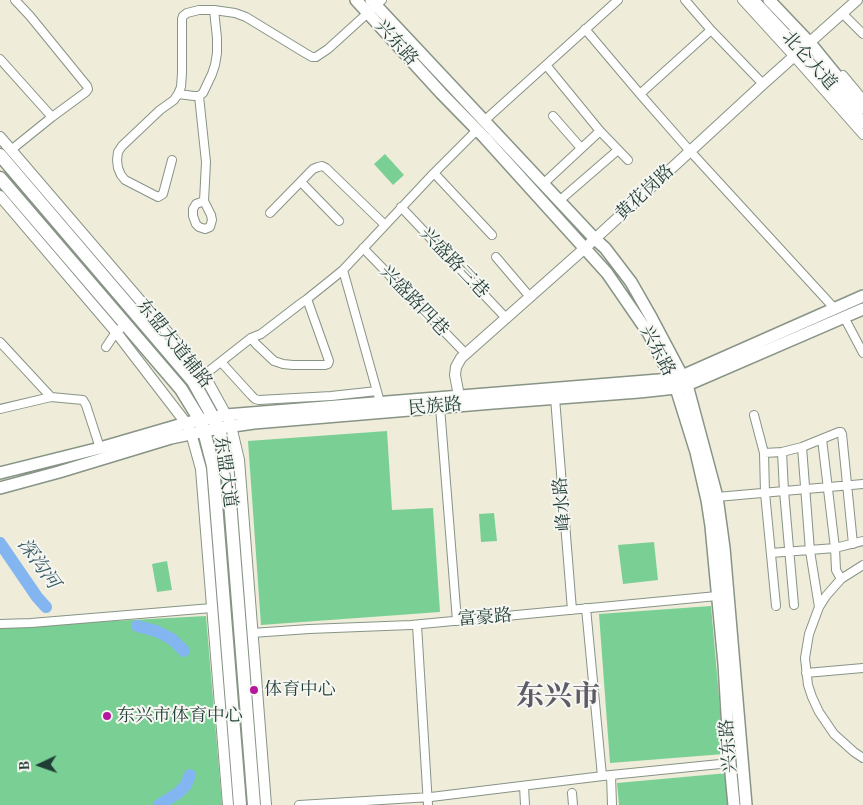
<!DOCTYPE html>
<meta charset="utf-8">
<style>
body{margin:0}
#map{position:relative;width:863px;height:805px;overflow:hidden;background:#efecd9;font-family:"Old Standard TT",serif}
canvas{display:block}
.north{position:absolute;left:15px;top:740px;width:50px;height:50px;-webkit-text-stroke:4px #f6f6f2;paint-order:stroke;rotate:267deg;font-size:14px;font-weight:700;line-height:20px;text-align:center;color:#1f3d34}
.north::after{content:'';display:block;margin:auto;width:18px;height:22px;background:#1f3d34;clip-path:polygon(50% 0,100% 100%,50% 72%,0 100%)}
</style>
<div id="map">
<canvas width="863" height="805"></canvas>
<div class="north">B</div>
</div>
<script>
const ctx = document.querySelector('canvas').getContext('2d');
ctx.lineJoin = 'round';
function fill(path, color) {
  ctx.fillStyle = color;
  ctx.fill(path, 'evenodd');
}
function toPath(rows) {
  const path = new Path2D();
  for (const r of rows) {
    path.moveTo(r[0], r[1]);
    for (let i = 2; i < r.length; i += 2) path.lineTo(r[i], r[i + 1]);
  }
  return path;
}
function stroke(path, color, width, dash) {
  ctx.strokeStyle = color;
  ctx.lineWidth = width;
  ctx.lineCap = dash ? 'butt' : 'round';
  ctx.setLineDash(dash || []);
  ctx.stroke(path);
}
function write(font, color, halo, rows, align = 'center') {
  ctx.font = font + ' "Old Standard TT","Noto Serif SC",serif';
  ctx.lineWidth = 4;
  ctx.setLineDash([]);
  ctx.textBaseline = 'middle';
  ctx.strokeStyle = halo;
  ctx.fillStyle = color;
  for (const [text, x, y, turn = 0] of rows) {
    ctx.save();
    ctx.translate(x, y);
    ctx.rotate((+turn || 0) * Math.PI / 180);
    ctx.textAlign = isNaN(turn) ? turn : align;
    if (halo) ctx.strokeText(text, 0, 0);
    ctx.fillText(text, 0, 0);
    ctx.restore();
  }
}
const green = toPath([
 [385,154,404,175,393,185,374,164],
 [387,431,392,510,433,508,440,612,261,625,248,441],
 [494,513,497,541,481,542,479,514],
 [654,542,658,580,623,584,618,545],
 [167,561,172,590,157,592,152,564],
 [711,606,724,754,610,763,599,614],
 [206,616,222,805,0,805,0,627],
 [728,773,730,805,619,805,617,783]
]);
const river = toPath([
 [0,543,37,597,46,607],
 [137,626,156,631,172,639,184,651],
 [159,805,178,793,186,785,190,775]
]);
const minor = toPath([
 [15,0,30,16,87,86,88,89,86,92,52,117],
 [685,0,711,30],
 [742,0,794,57,863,135],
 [842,13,863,34],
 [585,29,640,94,690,151,835,309],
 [0,59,52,117,11,150],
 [546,65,600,131,628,160],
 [843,75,863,99],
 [178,94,194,96,199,96,203,93,212,74,215,65,217,53,217,38,214,10],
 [640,94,711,30,763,84],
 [199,96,206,162,204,201,211,215,212,220,210,227,205,229,199,227,196,224,193,216,193,209,196,204,204,201],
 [553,116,581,148],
 [484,121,618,0],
 [172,160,163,194,158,197,125,180,121,175,118,168,117,160,118,152,122,146,160,110,174,100,178,94,181,87,182,73,182,19,183,16,187,13,199,10,214,10,235,13,246,17,305,53,312,57,316,57,328,49,382,0],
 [434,173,492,235],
 [301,182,339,221],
 [543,184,600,131],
 [559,201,618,150],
 [401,207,506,318],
 [270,213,313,169,318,167,322,166,326,168,385,225],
 [363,248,466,354],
 [496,257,530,297],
 [307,299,328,358,329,361,328,364,325,365,293,365,283,364,274,361,256,344,251,338,261,334,300,304,307,299,327,283,343,270],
 [844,317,863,353],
 [0,342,51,397],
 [106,347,116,332,125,325],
 [221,362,251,395,255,399,259,400,331,396,377,391],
 [204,375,251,338],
 [555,398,572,610],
 [380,402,343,270,434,173,477,130],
 [440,407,457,621],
 [0,409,51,397,83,400,86,405,100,448],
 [754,415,764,453,765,493,776,606],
 [822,439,835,548,836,570,841,579],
 [802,447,810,551,819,607],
 [782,452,784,491,794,605],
 [764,453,782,452,802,447,839,432,841,432,842,434,853,544],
 [717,497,863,484],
 [771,553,835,548,863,541],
 [863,565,841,579,826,596,819,607,809,634,805,658,808,685,812,697,819,712,834,734,854,752,863,758],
 [586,608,602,776],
 [0,624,31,623,212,608],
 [417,625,428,805],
 [252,633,309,629,411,625,717,596],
 [806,673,863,668],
 [611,775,612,805],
 [524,786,525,805],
 [572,793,573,805],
 [299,805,431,797,611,775,730,763]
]);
const tertiary = toPath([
 [0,137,204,375,226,415,231,426,239,460,266,805],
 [0,196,116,332,186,423,191,433,201,469,228,805],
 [459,396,455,375,456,367,461,358,585,248,763,84,857,0]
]);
const secondary = toPath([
 [356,0,441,93,485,138,607,273,649,334,676,388,696,452,707,500,711,526,724,664,730,763,734,805],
 [371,0,595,239,605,248,631,282,651,317,687,385,717,497,724,548,746,805],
 [753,0,801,51,863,123],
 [769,0,810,43,863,108],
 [0,473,100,448,186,423,226,415,671,379,682,376,863,296],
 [0,488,59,472,171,438,219,428,254,423,493,403,639,392,676,388,687,385,863,309]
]);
const trunk = toPath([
 [0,155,193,381,219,428,227,463,254,805],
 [0,178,181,389,200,420,204,431,213,466,240,805]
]);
const markers = [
 [254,690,5,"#b5179e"],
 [107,716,5,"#b5179e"]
];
const streetNames = [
 ["兴东路",396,43,48],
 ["北仑大道",809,61,48],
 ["黄花岗路",645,193,-43],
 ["兴盛路三巷",454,263,46],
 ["兴盛路四巷",414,301,46],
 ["东盟大道辅路",174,344,51],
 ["兴东路",657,351,62],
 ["民族路",435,407,-5],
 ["东盟大道",225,472,82],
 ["峰水路",563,504,-95],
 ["富豪路",485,618,-5],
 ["兴东路",729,746,-94]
];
const poiNames = [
 ["体育中心",264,690],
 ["东兴市体育中心",117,716]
];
const waterNames = [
 ["深沟河",38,564,54]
];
const townNames = [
 ["东兴市",558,698]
];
fill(green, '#7ad094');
stroke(river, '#83b5f0', 12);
stroke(minor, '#879486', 10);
stroke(tertiary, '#879486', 12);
stroke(secondary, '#879486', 14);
stroke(trunk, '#879486', 15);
stroke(minor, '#fff', 8);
stroke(tertiary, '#fff', 10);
stroke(secondary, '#fff', 11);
stroke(trunk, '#fff', 12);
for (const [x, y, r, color] of markers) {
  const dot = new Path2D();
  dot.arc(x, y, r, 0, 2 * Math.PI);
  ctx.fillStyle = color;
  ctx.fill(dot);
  stroke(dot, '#f6f6f2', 2);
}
write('18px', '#1f3d34', '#f6f6f2', streetNames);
write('18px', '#1f3d34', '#f6f6f2', poiNames, 'left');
write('italic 19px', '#385b63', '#f6f6f2', waterNames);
write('bold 28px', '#5f5b66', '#f6f6f2', townNames);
</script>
